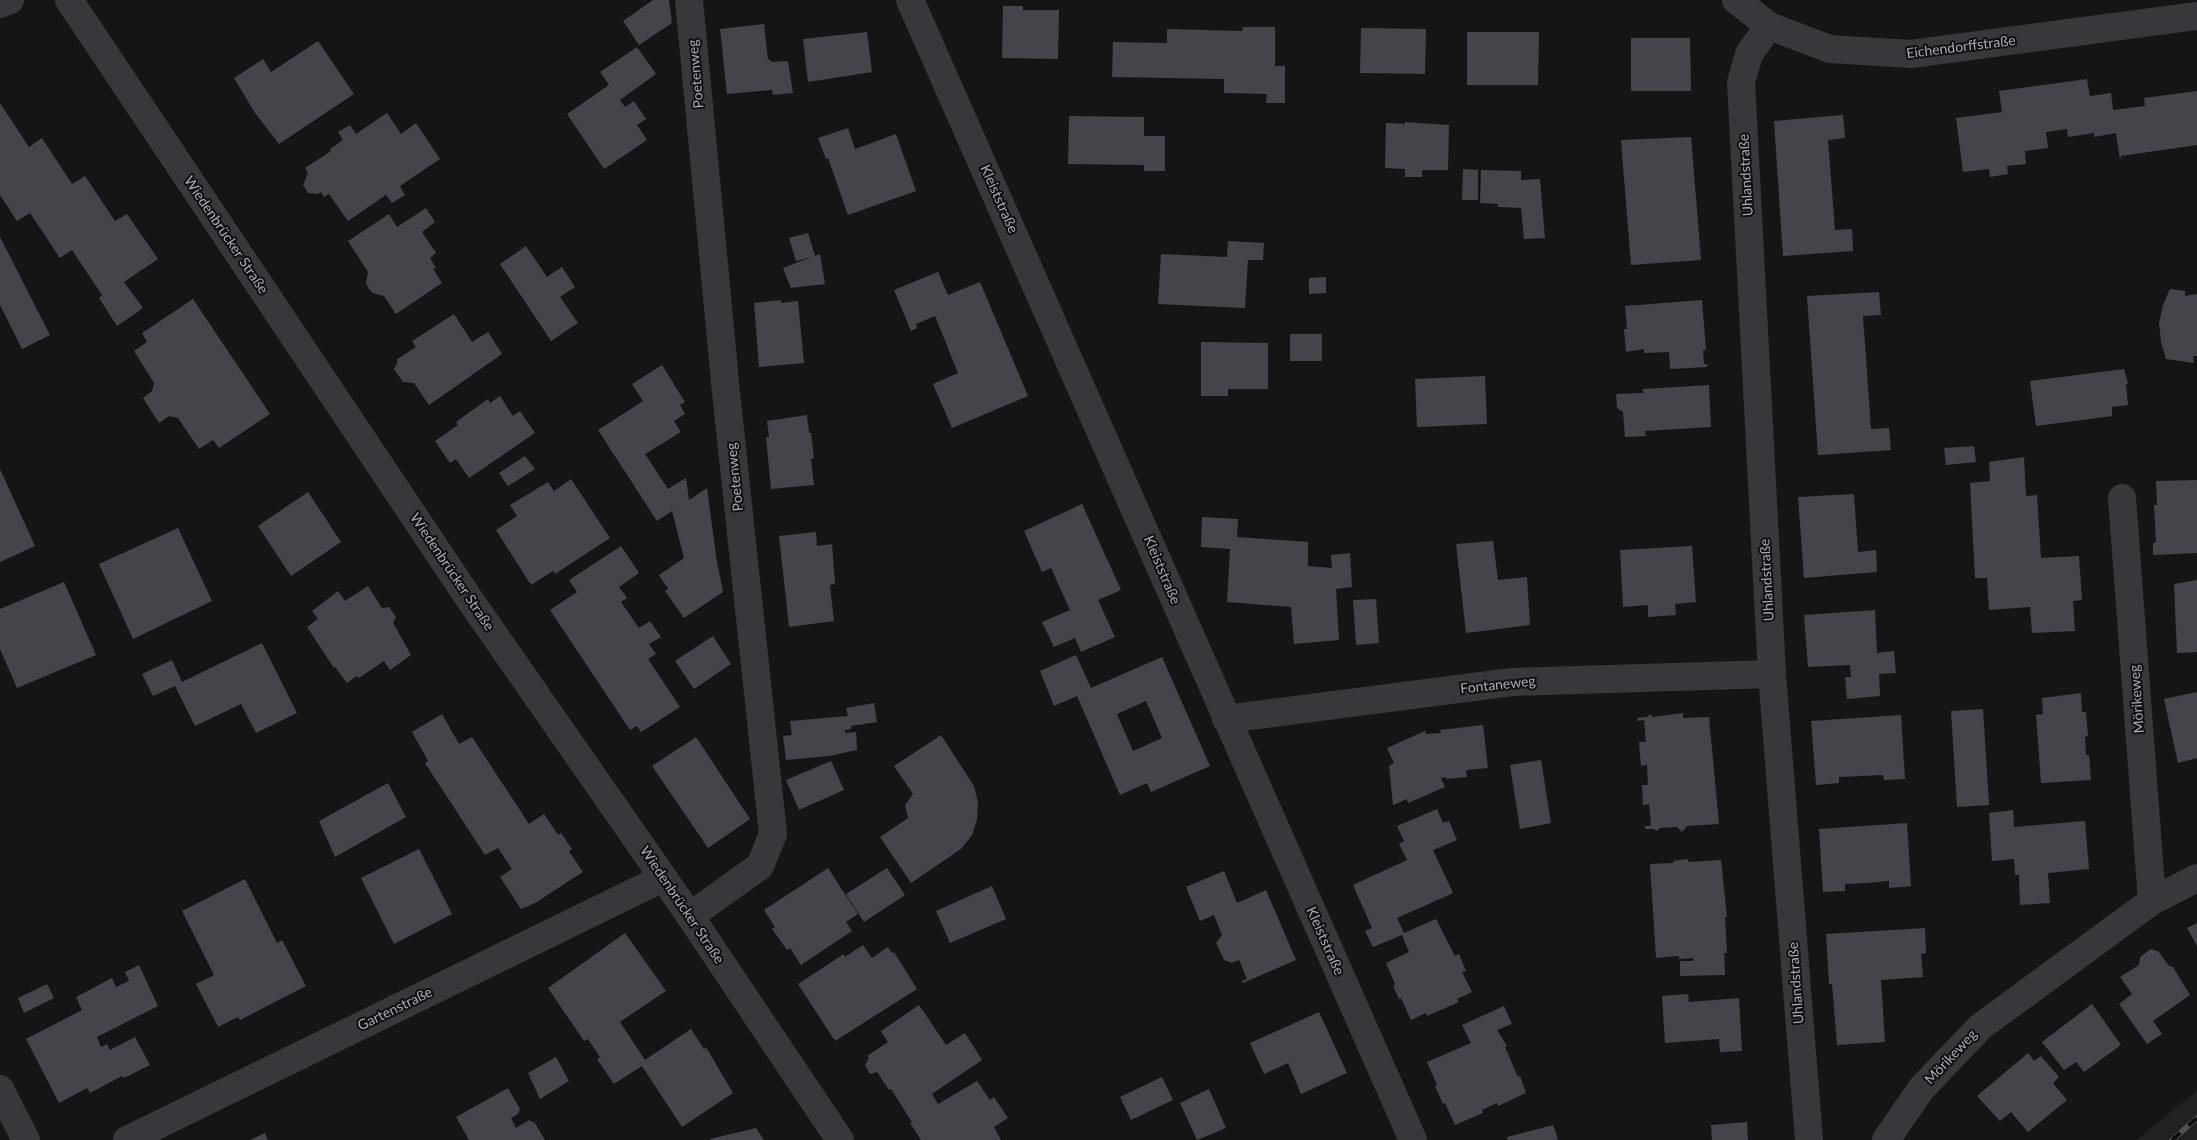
<!DOCTYPE html>
<meta charset="utf-8">
<style>
body{margin:0}
canvas{display:block;background:#151517}
</style>
<canvas width="2197" height="1140"></canvas>
<script>
const ctx = document.querySelector('canvas').getContext('2d');
ctx.lineJoin = 'round';
function fill(path, color) {
  ctx.fillStyle = color;
  ctx.fill(path, 'evenodd');
}
function toPath(rows) {
  const path = new Path2D();
  for (const r of rows) {
    path.moveTo(r[0], r[1]);
    for (let i = 2; i < r.length; i += 2) path.lineTo(r[i], r[i + 1]);
  }
  return path;
}
function stroke(path, color, width, dash) {
  ctx.strokeStyle = color;
  ctx.lineWidth = width;
  ctx.lineCap = dash ? 'butt' : 'round';
  ctx.setLineDash(dash || []);
  ctx.stroke(path);
}
function write(font, color, halo, rows, align = 'center') {
  ctx.font = font + ' Lato,sans-serif';
  ctx.lineWidth = 4;
  ctx.setLineDash([]);
  ctx.textBaseline = 'middle';
  ctx.strokeStyle = halo;
  ctx.fillStyle = color;
  for (const [text, x, y, turn = 0] of rows) {
    ctx.save();
    ctx.translate(x, y);
    ctx.rotate((+turn || 0) * Math.PI / 180);
    ctx.textAlign = isNaN(turn) ? turn : align;
    if (halo) ctx.strokeText(text, 0, 0);
    ctx.fillText(text, 0, 0);
    ctx.restore();
  }
}
const built = toPath([
 [2197,1091,2197,1140,2136,1140]
]);
const building = toPath([
 [653,0,669,0,672,23,639,45,623,21],
 [1003,6,1023,6,1023,10,1059,10,1058,59,1002,58],
 [764,24,768,60,770,59,771,62,788,61,793,93,773,95,772,90,727,94,720,29],
 [1243,27,1275,27,1275,66,1285,66,1285,103,1266,103,1267,94,1224,93,1224,79,1112,77,1113,42,1167,43,1167,29,1242,31],
 [1361,28,1426,29,1425,74,1360,73],
 [867,32,872,72,808,82,803,39],
 [1467,32,1539,32,1538,85,1467,85],
 [1631,38,1690,38,1691,91,1631,91],
 [318,41,354,94,279,144,255,113,234,78,263,59,271,72],
 [637,47,656,74,620,100,625,107,634,101,646,119,637,125,647,140,604,169,567,114,609,85,600,72],
 [2087,79,2090,96,2111,93,2113,110,2145,106,2144,98,2197,91,2197,145,2121,156,2120,160,2116,133,2094,137,2094,133,2068,137,2067,129,2046,132,2048,148,2025,151,2026,164,2007,166,2008,174,1990,177,1989,169,1963,172,1956,118,2002,112,1999,91],
 [0,103,29,147,42,138,72,184,85,176,115,221,127,214,158,259,124,282,143,308,117,326,99,298,102,295,72,250,60,258,30,213,17,221,0,195],
 [387,113,401,134,416,123,440,159,400,186,405,195,392,203,386,195,348,221,329,194,324,197,321,192,318,194,308,193,303,185,308,173,305,168,331,151,330,149,343,140,338,132,350,125,356,134],
 [1843,115,1845,138,1828,140,1835,230,1852,229,1853,251,1783,256,1774,121],
 [1069,116,1144,117,1144,136,1165,136,1165,171,1144,171,1144,165,1068,164],
 [1405,122,1449,125,1448,170,1422,170,1422,177,1405,177,1405,169,1385,168,1386,123,1405,124],
 [848,128,855,149,896,134,916,191,848,215,828,158,826,159,818,138],
 [1691,137,1701,260,1631,265,1621,140],
 [1463,169,1478,170,1478,200,1462,200],
 [1481,170,1521,171,1521,180,1540,179,1545,238,1524,239,1521,208,1498,207,1498,204,1480,203],
 [426,208,435,222,422,232,436,253,430,258,436,268,433,269,442,283,396,314,384,296,373,293,369,289,366,283,368,272,348,241,389,214,397,227],
 [808,233,815,256,820,254,825,284,791,288,783,268,812,257,796,261,789,238],
 [0,237,50,335,22,349,0,305],
 [1228,241,1264,243,1263,260,1248,260,1245,308,1158,304,1161,254,1227,257],
 [526,246,547,277,562,267,575,287,560,297,578,323,551,341,500,264],
 [938,272,948,295,980,282,1028,396,952,428,933,384,958,373,935,316,916,324,917,328,911,331,894,290],
 [1326,277,1326,293,1309,294,1309,278],
 [2170,289,2185,291,2185,296,2197,294,2197,356,2193,356,2194,363,2166,359,2161,342,2159,323,2163,305],
 [1879,292,1881,315,1863,316,1871,429,1889,428,1891,450,1818,455,1807,296],
 [193,299,270,414,219,448,213,440,199,449,178,418,169,416,159,423,143,398,152,391,154,383,134,351,147,342,142,333],
 [781,300,781,303,798,301,804,363,759,367,754,303],
 [1702,300,1706,350,1703,350,1704,364,1707,364,1707,367,1670,369,1669,352,1644,353,1644,349,1626,352,1624,329,1627,329,1625,306],
 [454,314,472,342,488,332,502,354,429,405,414,383,403,382,394,369,398,361,396,360,416,347,412,341],
 [1290,334,1322,334,1322,361,1290,361],
 [1201,342,1268,343,1268,389,1228,389,1228,396,1201,396],
 [662,365,685,402,680,405,685,414,674,421,681,432,645,454,668,489,686,478,689,500,707,488,716,556,723,592,684,618,665,591,668,589,659,575,684,558,672,511,657,521,598,430,643,401,632,384],
 [2124,369,2128,384,2126,384,2128,405,2112,407,2112,416,2036,426,2030,381],
 [1485,376,1487,424,1417,427,1415,379],
 [1709,385,1711,427,1645,431,1646,436,1625,437,1623,412,1617,408,1616,394,1643,393,1643,389],
 [500,396,513,416,520,411,535,433,469,478,456,459,450,463,435,441,458,425,456,422,471,411,488,399,490,403],
 [807,415,809,433,811,433,814,458,811,459,814,485,771,489,766,437,769,437,767,421],
 [1974,446,1976,462,1946,465,1944,448],
 [525,456,535,469,508,486,499,473],
 [2024,457,2026,496,2037,495,2041,558,2079,556,2082,600,2073,601,2075,631,2032,633,2030,607,1989,610,1987,578,1975,578,1970,483,1990,481,1989,462],
 [0,469,35,546,0,562],
 [571,479,610,538,555,574,553,571,531,585,496,530,517,516,510,505,548,482,554,491],
 [2197,480,2197,553,2153,555,2153,543,2156,542,2154,505,2157,505,2156,481],
 [308,492,341,542,291,576,258,526],
 [1854,494,1858,552,1876,550,1877,572,1804,578,1798,497],
 [1082,504,1121,590,1098,600,1115,637,1081,652,1075,638,1054,647,1042,622,1070,610,1051,568,1042,572,1024,531],
 [1202,517,1238,519,1237,537,1308,542,1308,566,1332,568,1331,555,1350,553,1352,587,1336,589,1339,640,1294,644,1291,607,1227,602,1230,549,1201,547],
 [178,528,212,601,133,639,99,564],
 [816,532,817,546,832,544,835,584,830,585,834,621,789,627,779,536],
 [1493,541,1498,580,1527,577,1530,625,1466,633,1456,544],
 [621,546,639,573,619,587,627,598,621,602,639,628,650,621,661,637,649,644,656,654,648,659,680,707,641,732,637,726,630,730,550,610,577,592,569,580],
 [1692,546,1696,602,1675,604,1676,615,1648,617,1648,605,1623,607,1620,550],
 [2197,580,2197,652,2177,653,2174,584],
 [64,582,96,655,17,688,0,649,0,609],
 [368,586,382,608,389,607,396,617,393,623,411,655,390,670,384,661,359,678,357,676,347,683,335,667,334,668,307,627,318,619,312,611,338,591,345,601],
 [1376,599,1379,643,1356,645,1353,600],
 [1875,610,1877,653,1894,651,1896,673,1879,674,1880,696,1847,699,1845,677,1851,677,1850,665,1808,667,1804,615],
 [713,636,731,664,694,689,675,661],
 [262,643,297,713,256,733,241,704,195,726,175,686,153,696,142,674,172,660,182,682],
 [1076,655,1091,688,1162,657,1210,766,1151,792,1147,783,1120,795,1077,696,1054,706,1040,671],
 [1146,701,1162,738,1133,751,1117,714],
 [2197,692,2197,758,2178,763,2164,699],
 [2081,693,2082,712,2086,712,2088,736,2085,737,2086,755,2089,755,2091,780,2041,783,2036,715,2043,714,2042,698],
 [874,703,877,722,851,726,851,729,845,730,845,733,856,732,857,750,829,756,786,760,783,736,792,735,790,721,848,716,846,708],
 [1983,709,1989,805,1957,807,1951,711],
 [1683,713,1683,718,1709,717,1719,824,1687,826,1682,832,1677,827,1660,828,1657,831,1654,829,1645,829,1645,826,1651,826,1649,804,1643,805,1642,785,1648,785,1647,765,1641,766,1639,742,1646,742,1644,720,1638,721,1637,718,1647,717,1650,714,1653,717],
 [442,714,459,744,472,737,529,824,544,814,558,835,561,833,572,849,569,851,583,872,535,903,521,909,500,877,512,869,498,848,485,855,425,763,428,761,412,732],
 [1901,715,1905,779,1884,780,1883,775,1839,777,1839,783,1816,785,1811,721],
 [1483,725,1488,768,1466,770,1467,777,1446,779,1446,777,1441,778,1445,787,1408,803,1407,799,1393,805,1389,766,1394,763,1387,748,1425,731,1426,734,1441,733,1440,730],
 [941,735,974,786,978,803,977,820,972,835,961,849,911,883,880,837,908,818,905,805,913,794,894,766],
 [696,737,750,819,708,848,652,766],
 [1541,760,1551,823,1520,829,1510,765],
 [831,761,844,790,799,810,786,780],
 [388,783,406,817,335,857,319,821],
 [1437,809,1443,823,1449,821,1457,840,1433,850,1453,893,1397,918,1404,933,1436,919,1455,956,1459,954,1466,971,1462,972,1472,992,1457,999,1459,1002,1427,1016,1426,1013,1411,1020,1401,998,1399,999,1393,986,1395,984,1386,963,1409,952,1402,935,1373,947,1365,931,1372,928,1353,885,1407,860,1399,844,1404,841,1397,826],
 [2013,810,2014,827,2085,821,2089,869,2048,873,2050,903,2020,905,2019,875,2015,875,2014,859,1992,861,1989,813],
 [1907,823,1911,886,1889,888,1889,881,1867,883,1845,884,1845,891,1823,892,1819,829],
 [419,849,452,914,394,944,361,878],
 [1688,859,1688,862,1721,860,1727,917,1725,917,1727,953,1724,953,1725,975,1680,976,1680,961,1693,961,1693,958,1679,959,1679,956,1656,958,1650,864,1674,863,1673,861],
 [828,868,858,914,846,922,852,931,801,965,790,948,787,950,772,929,775,927,764,910],
 [887,868,905,895,864,922,846,894],
 [1224,871,1237,903,1266,890,1296,960,1243,983,1242,981,1247,979,1239,960,1232,963,1224,960,1216,943,1222,935,1214,915,1200,921,1186,887],
 [245,879,277,943,282,940,306,986,240,1020,238,1017,218,1027,196,984,214,975,182,911],
 [992,886,1006,919,950,943,936,911],
 [2197,923,2197,946,2187,928],
 [1925,928,1926,953,1921,954,1923,977,1881,980,1885,1042,1837,1045,1832,984,1829,984,1826,934],
 [625,933,666,991,620,1022,645,1060,691,1029,704,1049,706,1047,733,1093,682,1127,642,1066,614,1084,597,1059,600,1057,588,1039,584,1041,548,988],
 [863,945,872,958,888,947,892,953,894,952,917,989,835,1041,798,984,844,954,845,957],
 [2151,949,2158,951,2169,966,2173,967,2190,995,2153,1021,2162,1034,2147,1044,2119,1004,2132,994,2120,977,2139,965,2140,957],
 [139,965,158,1006,97,1037,101,1047,107,1044,110,1050,135,1037,150,1065,124,1078,122,1076,90,1093,87,1088,59,1103,26,1039,82,1010,76,997,78,996,112,978,116,987,129,981,125,972],
 [47,984,54,998,24,1013,18,998],
 [1688,994,1689,1002,1739,998,1742,1051,1720,1052,1719,1039,1665,1043,1662,996],
 [2092,1004,2121,1045,2084,1072,2076,1062,2064,1070,2042,1042],
 [919,1005,946,1045,965,1033,982,1060,932,1094,938,1104,977,1081,990,1100,994,1097,1008,1118,994,1127,1001,1140,921,1140,910,1123,912,1122,891,1089,889,1090,877,1072,870,1074,865,1065,869,1058,867,1056,888,1042,881,1031],
 [1504,1006,1512,1024,1497,1030,1507,1046,1505,1047,1518,1077,1520,1076,1526,1093,1498,1106,1497,1103,1482,1110,1483,1113,1455,1125,1445,1103,1443,1104,1435,1086,1437,1085,1427,1062,1471,1043,1462,1025],
 [1319,1012,1347,1073,1301,1094,1288,1063,1264,1074,1250,1043],
 [2028,1053,2034,1061,2041,1056,2059,1077,2053,1083,2067,1100,2028,1132,2011,1112,2000,1121,1977,1096],
 [556,1057,569,1081,540,1099,528,1073],
 [1162,1077,1173,1100,1131,1120,1120,1097],
 [508,1088,520,1109,518,1114,511,1118,516,1128,529,1120,535,1123,545,1140,469,1140,456,1117],
 [1209,1089,1226,1128,1197,1140,1180,1103],
 [1747,1122,1748,1140,1712,1140,1711,1125],
 [1553,1125,1558,1139,1556,1140,1508,1140,1507,1137],
 [756,1128,764,1140,710,1140,710,1139],
 [265,1133,268,1140,250,1140]
]);
const minor = toPath([
 [69,0,470,600,690,916,840,1140],
 [689,0,726,392,773,834,760,866,690,916],
 [910,0,1413,1140],
 [1736,0,1769,26,1830,49,1911,54,2197,16],
 [0,4,10,0],
 [1769,26,1749,54,1741,82,1772,674,1809,1140],
 [2122,498,2152,901],
 [1226,719,1512,682,1772,674],
 [0,1089,26,1140],
 [127,1140,663,878],
 [1886,1140,1921,1089,1980,1027,2152,901,2197,878]
]);
const rail = toPath([
 [2172,1140,2197,1118]
]);
const streetNames = [
 ["Eichendorffstraße",1961,47,-7],
 ["Poetenweg",696,74,-95],
 ["Uhlandstraße",1746,175,-93],
 ["Kleiststraße",999,199,66],
 ["Wiedenbrücker Straße",226,235,56],
 ["Poetenweg",735,477,-96],
 ["Kleiststraße",1162,570,67],
 ["Wiedenbrücker Straße",452,572,56],
 ["Uhlandstraße",1767,580,-93],
 ["Fontaneweg",1498,685,-6],
 ["Mörikeweg",2137,699,-94],
 ["Wiedenbrücker Straße",682,905,56],
 ["Kleiststraße",1325,941,66],
 ["Uhlandstraße",1796,983,-94],
 ["Gartenstraße",395,1009,-26],
 ["Mörikeweg",1951,1057,-47]
];
fill(built, '#212124');
fill(building, '#44454a');
stroke(minor, '#36383c', 28);
stroke(rail, '#505256', 5.5);
stroke(rail, '#101012', 4, [11]);
write('14px', '#a8adb6', '#101012', streetNames);
</script>
